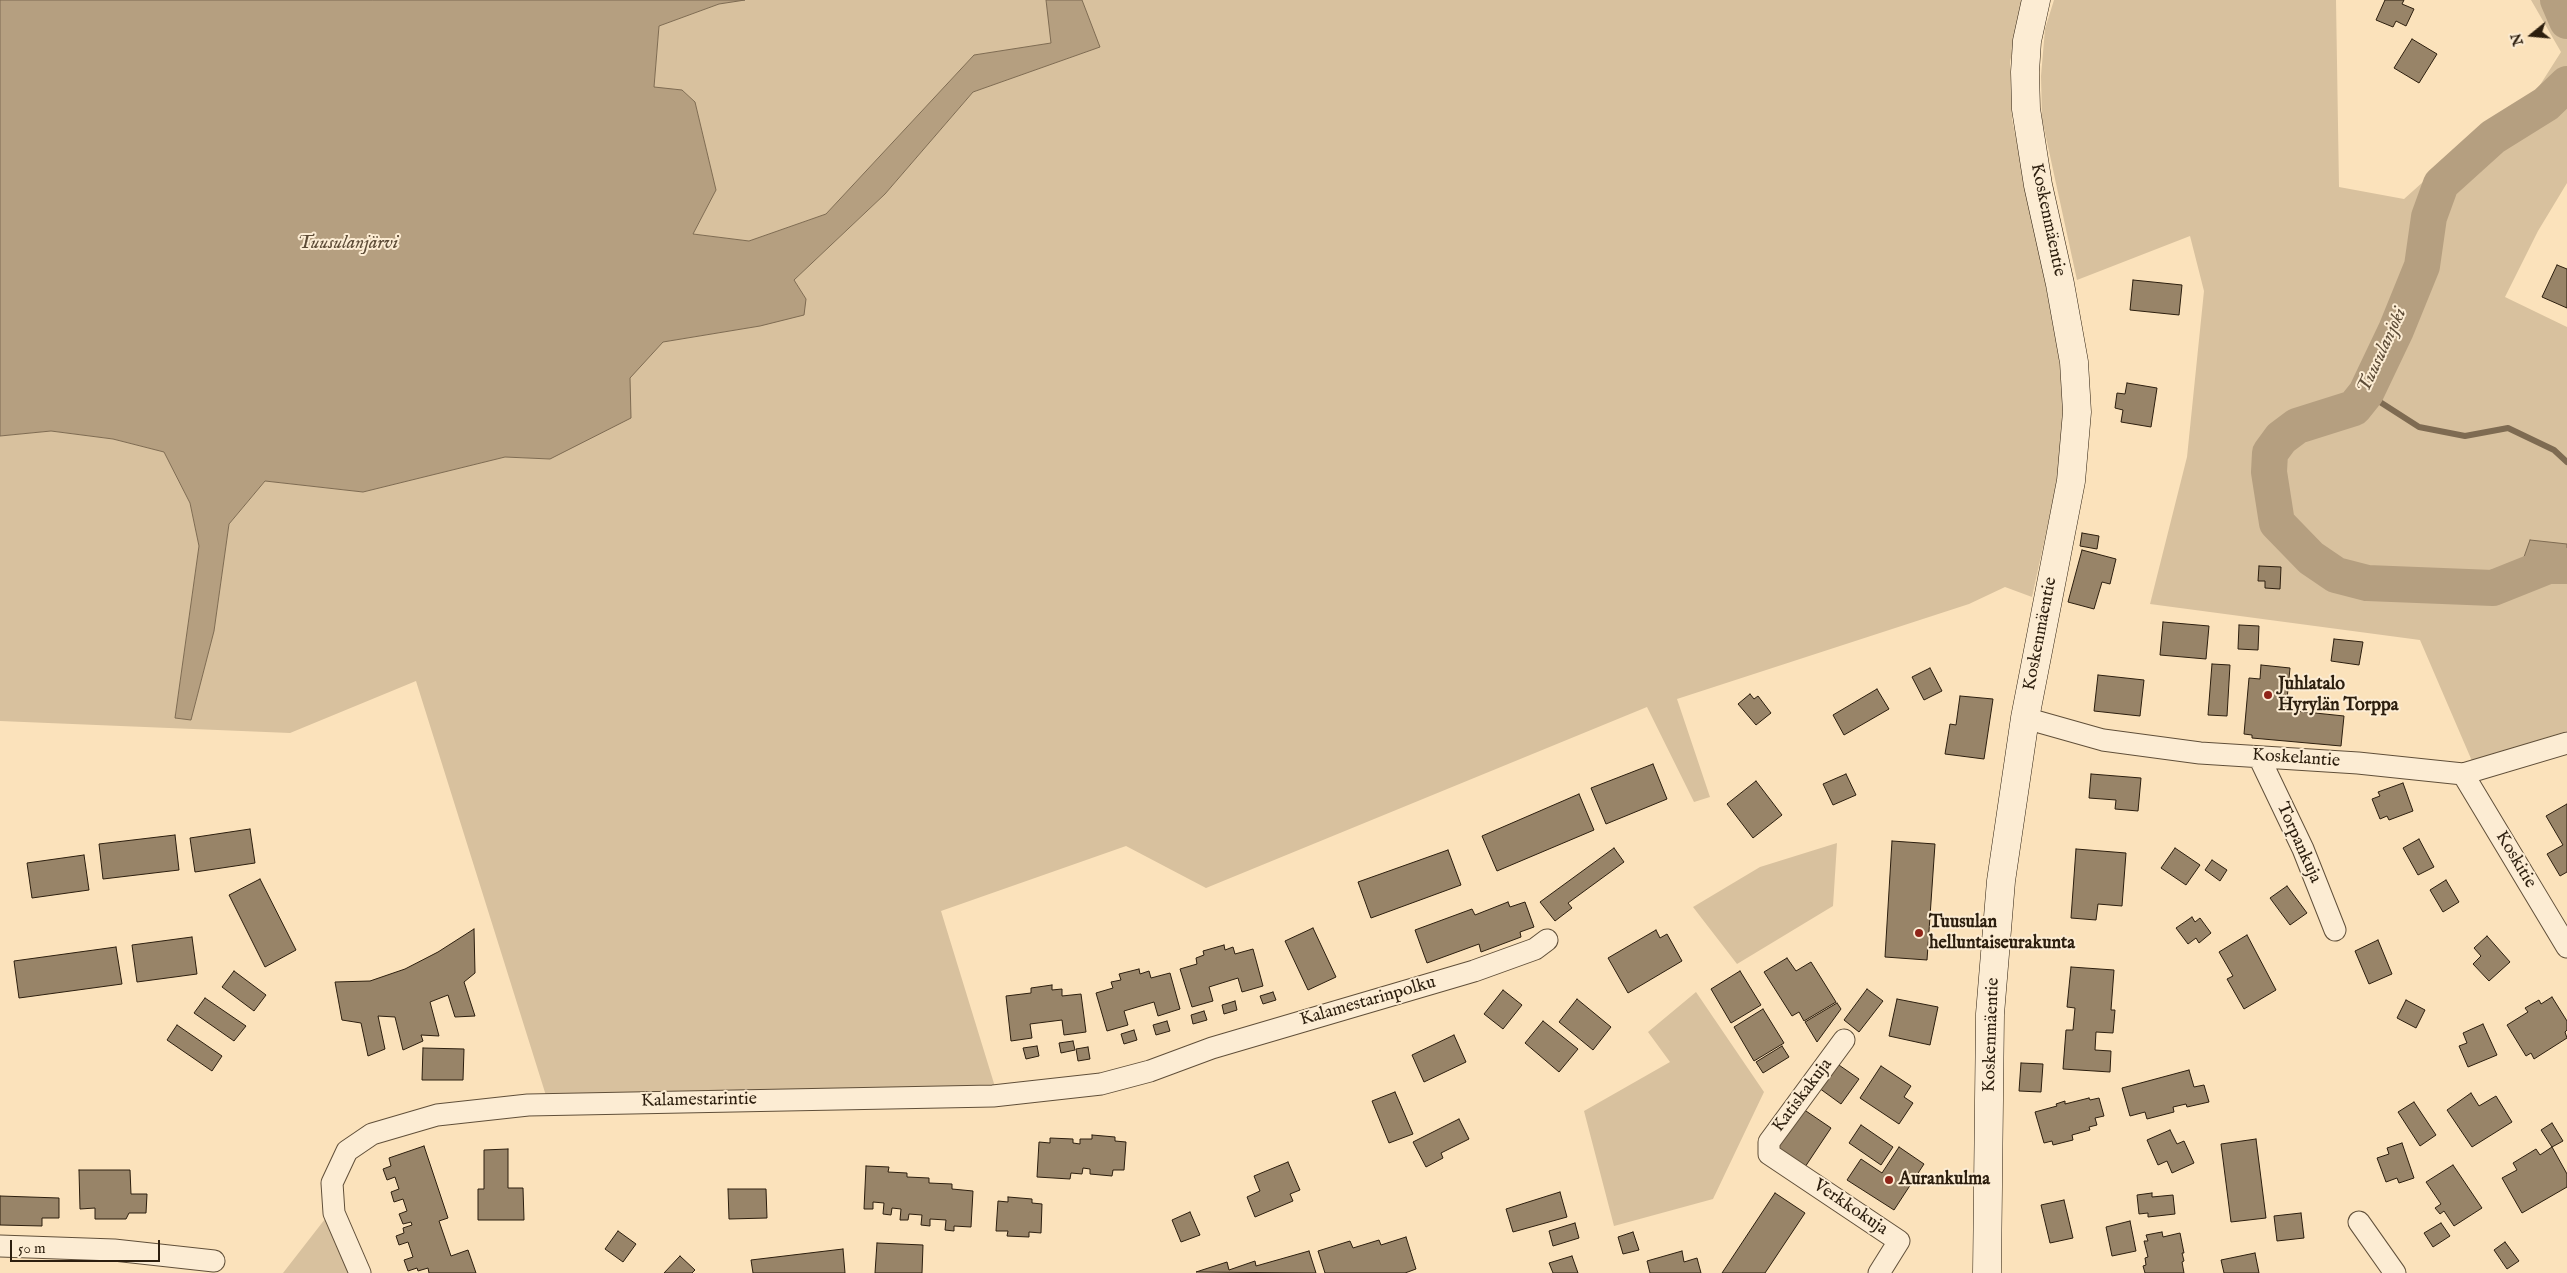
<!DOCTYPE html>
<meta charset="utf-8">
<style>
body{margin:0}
#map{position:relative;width:2567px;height:1273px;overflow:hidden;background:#fbe2bb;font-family:"IM FELL English",serif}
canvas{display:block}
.north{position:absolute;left:2507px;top:10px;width:50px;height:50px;-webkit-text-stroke:4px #fcecd3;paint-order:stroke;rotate:253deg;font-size:14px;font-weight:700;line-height:20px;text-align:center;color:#2c1e0e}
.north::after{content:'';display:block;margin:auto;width:18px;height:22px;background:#2c1e0e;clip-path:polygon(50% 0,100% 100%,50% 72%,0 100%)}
.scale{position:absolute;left:10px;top:1240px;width:150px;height:22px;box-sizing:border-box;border:2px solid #2c1e0e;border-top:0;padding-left:6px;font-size:15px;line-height:18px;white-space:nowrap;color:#2c1e0e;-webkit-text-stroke:4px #fcecd3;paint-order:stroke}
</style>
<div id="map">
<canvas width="2567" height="1273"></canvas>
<div class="north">N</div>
<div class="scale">50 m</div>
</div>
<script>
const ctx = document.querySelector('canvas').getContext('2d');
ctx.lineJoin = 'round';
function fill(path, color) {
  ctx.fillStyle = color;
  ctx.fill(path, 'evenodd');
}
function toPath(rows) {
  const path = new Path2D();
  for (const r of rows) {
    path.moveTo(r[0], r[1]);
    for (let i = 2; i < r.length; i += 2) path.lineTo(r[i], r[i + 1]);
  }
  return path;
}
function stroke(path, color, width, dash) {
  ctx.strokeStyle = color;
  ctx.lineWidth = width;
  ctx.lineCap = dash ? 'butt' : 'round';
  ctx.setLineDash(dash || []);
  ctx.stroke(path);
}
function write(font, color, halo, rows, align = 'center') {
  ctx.font = font + ' "IM FELL English",serif';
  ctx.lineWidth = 4;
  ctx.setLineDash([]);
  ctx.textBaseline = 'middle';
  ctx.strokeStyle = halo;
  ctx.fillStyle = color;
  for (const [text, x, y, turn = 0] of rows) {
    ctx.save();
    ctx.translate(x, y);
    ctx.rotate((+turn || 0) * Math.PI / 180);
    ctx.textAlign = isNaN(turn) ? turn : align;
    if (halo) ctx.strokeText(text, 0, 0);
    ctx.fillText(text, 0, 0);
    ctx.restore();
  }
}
const green = toPath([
 [745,0,1046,0,1052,43,974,55,826,214,749,241,693,234,716,190,695,102,682,90,654,88,659,26,719,4],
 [1082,0,2027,0,2010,61,2012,119,2058,347,2063,402,2061,464,2032,597,2005,587,1969,604,1677,699,1710,797,1694,802,1647,707,1206,888,1126,846,941,911,996,1090,548,1102,416,681,290,733,0,721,0,436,51,431,113,439,164,452,190,503,199,546,175,718,191,720,214,631,229,524,265,481,363,492,505,457,550,459,663,342,760,326,806,299,794,280,885,194,973,92,1100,47],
 [2054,0,2336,0,2339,187,2404,199,2481,130,2533,96,2561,52,2531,0,2567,0,2567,183,2538,231,2505,297,2567,327,2567,731,2472,761,2420,640,2150,604,2187,457,2204,291,2190,236,2077,280,2042,119,2041,76,2045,29],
 [1837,843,1833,906,1737,964,1693,907,1760,867],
 [1696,992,1764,1092,1713,1199,1614,1226,1584,1111,1670,1062,1648,1032],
 [325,1219,349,1273,283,1273]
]);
const water = toPath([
 [0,0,745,0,719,4,659,26,654,87,682,90,695,102,716,190,693,234,749,241,826,214,974,55,1051,43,1046,0,1082,0,1100,47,973,92,885,194,794,280,806,299,804,315,760,326,663,342,630,378,631,418,550,459,505,457,363,492,265,481,229,524,214,631,191,720,175,718,199,546,190,503,164,452,113,439,51,431,0,436,0,0],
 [2530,540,2567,544,2567,575,2541,576,2524,557,2530,540]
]);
const stream = toPath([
 [2366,393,2419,427,2465,436,2508,428,2554,450,2567,462]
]);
const river = toPath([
 [2558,0,2567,21],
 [2567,84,2546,104,2493,137,2441,184,2429,217,2422,266,2396,330,2366,393,2354,408,2297,426,2281,438,2270,453,2269,472,2277,523,2311,558,2336,575,2367,583,2493,588,2548,566,2567,566]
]);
const building = toPath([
 [2385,0,2404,0,2402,4,2414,9,2406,26,2396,21,2393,27,2376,20,2385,0],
 [2412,39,2437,54,2419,83,2394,68,2412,39],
 [2557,265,2567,269,2567,308,2542,297,2557,265],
 [2133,280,2182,285,2179,315,2130,310,2133,280],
 [2127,383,2157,388,2151,427,2121,422,2123,410,2115,408,2117,393,2125,394,2127,383],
 [2082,533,2099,536,2097,549,2080,546,2082,533],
 [2082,550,2116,559,2110,584,2102,582,2094,609,2068,602,2082,550],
 [2259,566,2281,567,2280,589,2265,588,2265,581,2258,581,2259,566],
 [2163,622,2209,626,2206,659,2160,655,2163,622],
 [2239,625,2259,626,2258,650,2238,649,2239,625],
 [2334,639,2363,642,2359,665,2331,661,2334,639],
 [2212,664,2230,665,2227,716,2208,715,2212,664],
 [2261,665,2290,668,2286,710,2344,716,2341,746,2252,738,2252,735,2244,734,2249,678,2260,679,2261,665],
 [1930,668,1942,691,1924,700,1912,677,1930,668],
 [2098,675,2144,680,2140,716,2094,711,2098,675],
 [1877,689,1889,709,1844,735,1833,715,1877,689],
 [1750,694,1754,699,1758,696,1771,713,1756,725,1738,704,1750,694],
 [1960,696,1993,699,1984,759,1945,754,1950,724,1956,725,1960,696],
 [1653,764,1667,799,1606,824,1591,788,1653,764],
 [1846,774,1856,795,1833,805,1823,784,1846,774],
 [2091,774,2141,778,2138,811,2115,809,2116,800,2089,798,2091,774],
 [1756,781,1782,815,1753,838,1727,804,1756,781],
 [2403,783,2413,811,2389,820,2387,816,2380,819,2372,799,2380,796,2378,792,2403,783],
 [1579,794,1594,830,1497,871,1482,836,1579,794],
 [2567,804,2567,872,2560,876,2547,854,2563,845,2546,816,2567,804],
 [250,829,255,863,195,872,190,838,250,829],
 [175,835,179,870,103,879,99,844,175,835],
 [2419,839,2434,867,2418,875,2403,848,2419,839],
 [1892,841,1935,844,1927,960,1885,957,1892,841],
 [1614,848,1624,862,1568,903,1572,908,1555,921,1540,902,1614,848],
 [2175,848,2200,865,2186,885,2161,868,2175,848],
 [2076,849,2126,853,2122,906,2098,904,2096,920,2071,918,2076,849],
 [1448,850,1461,885,1371,918,1358,882,1448,850],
 [84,855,89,890,32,898,27,863,84,855],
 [2212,860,2227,870,2220,881,2205,870,2212,860],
 [260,879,296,950,265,967,229,895,260,879],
 [2446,880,2459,902,2443,912,2430,890,2446,880],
 [2287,886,2307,913,2290,925,2270,898,2287,886],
 [1508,902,1510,907,1525,902,1534,927,1520,932,1521,937,1481,952,1479,944,1427,963,1415,930,1472,909,1475,915,1508,902],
 [2192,917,2195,922,2200,918,2211,933,2199,943,2196,938,2188,944,2176,928,2192,917],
 [1313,928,1336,977,1308,990,1285,941,1313,928],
 [474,929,475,973,464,982,475,1016,455,1017,448,995,430,1002,439,1036,421,1035,423,1041,403,1050,395,1017,378,1016,385,1049,368,1056,361,1023,342,1020,335,982,370,981,405,969,438,952,474,929],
 [1656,930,1660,938,1667,934,1682,961,1628,993,1608,958,1656,930],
 [2247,935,2276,990,2244,1009,2227,979,2233,976,2219,952,2247,935],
 [2487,936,2510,962,2489,981,2473,964,2481,956,2474,948,2487,936],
 [192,937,197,974,137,982,132,945,192,937],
 [2378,940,2392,974,2369,984,2355,951,2378,940],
 [1224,945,1225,950,1233,947,1235,954,1253,949,1263,986,1242,992,1238,978,1209,987,1213,1001,1192,1007,1180,969,1197,964,1196,958,1204,955,1203,951,1224,945],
 [116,947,122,984,19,998,14,961,116,947],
 [1787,958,1796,971,1811,962,1836,1002,1804,1021,1799,1012,1792,1016,1764,972,1787,958],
 [2071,967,2114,970,2111,1010,2115,1010,2113,1033,2096,1032,2095,1050,2111,1051,2110,1072,2063,1069,2066,1030,2073,1030,2075,1008,2067,1007,2071,967],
 [1139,969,1140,974,1149,971,1151,978,1170,973,1180,1009,1158,1016,1154,1002,1124,1011,1128,1025,1107,1031,1096,993,1113,988,1111,982,1121,980,1119,974,1139,969],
 [234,971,266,995,254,1011,222,987,234,971],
 [1740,971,1761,1005,1731,1023,1711,989,1740,971],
 [1052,985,1052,990,1062,989,1062,996,1081,994,1086,1032,1064,1035,1062,1020,1030,1024,1032,1038,1011,1041,1006,996,1031,993,1031,988,1052,985],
 [1867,989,1883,1001,1859,1032,1844,1020,1867,989],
 [1503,990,1522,1005,1503,1029,1484,1014,1503,990],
 [1273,992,1276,1000,1263,1004,1260,996,1273,992],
 [2552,997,2567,1021,2567,1030,2565,1032,2567,1038,2534,1059,2531,1053,2526,1056,2507,1025,2528,1012,2525,1008,2539,1000,2541,1004,2552,997],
 [205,998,246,1026,234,1041,194,1013,205,998],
 [1577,999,1611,1027,1593,1050,1559,1022,1577,999],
 [1897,999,1938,1007,1930,1045,1889,1036,1897,999],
 [2406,1000,2425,1010,2416,1028,2397,1018,2406,1000],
 [1235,1001,1237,1010,1224,1014,1222,1005,1235,1001],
 [1837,1003,1841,1009,1817,1042,1805,1022,1837,1003],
 [1763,1009,1784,1043,1754,1061,1734,1027,1763,1009],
 [1204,1011,1207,1020,1193,1024,1191,1015,1204,1011],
 [1167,1021,1170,1031,1156,1035,1153,1025,1167,1021],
 [1543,1021,1578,1049,1559,1072,1525,1043,1543,1021],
 [2483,1024,2497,1055,2468,1067,2459,1046,2467,1043,2463,1033,2483,1024],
 [177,1025,222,1056,212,1071,167,1040,177,1025],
 [1134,1030,1137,1040,1124,1044,1121,1034,1134,1030],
 [1454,1035,1466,1062,1424,1082,1412,1055,1454,1035],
 [1073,1041,1075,1050,1061,1053,1059,1043,1073,1041],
 [1037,1046,1039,1056,1026,1059,1023,1048,1037,1046],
 [1782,1046,1789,1057,1763,1073,1756,1062,1782,1046],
 [1088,1047,1090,1059,1078,1061,1076,1049,1088,1047],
 [423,1048,464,1049,463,1080,422,1080,423,1048],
 [1836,1063,1859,1079,1841,1104,1819,1088,1836,1063],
 [2021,1063,2043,1064,2041,1092,2019,1091,2021,1063],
 [1881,1066,1911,1086,1904,1097,1913,1103,1899,1124,1860,1098,1881,1066],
 [2189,1070,2194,1087,2204,1085,2209,1102,2187,1107,2186,1104,2173,1107,2174,1112,2147,1119,2145,1112,2130,1116,2122,1088,2189,1070],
 [1395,1092,1413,1134,1389,1143,1372,1101,1395,1092],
 [2471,1093,2479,1106,2496,1096,2512,1122,2472,1147,2447,1110,2471,1093],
 [2089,1098,2090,1100,2099,1098,2104,1116,2095,1118,2097,1125,2089,1127,2090,1130,2072,1135,2073,1140,2053,1145,2052,1141,2044,1143,2035,1112,2057,1106,2056,1104,2065,1101,2065,1104,2089,1098],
 [2414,1102,2436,1135,2420,1146,2398,1112,2414,1102],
 [1803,1109,1831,1128,1805,1167,1777,1148,1803,1109],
 [1459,1119,1469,1139,1441,1153,1443,1158,1426,1167,1413,1142,1459,1119],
 [2552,1123,2563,1141,2552,1147,2541,1130,2552,1123],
 [1861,1125,1893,1147,1881,1165,1849,1143,1861,1125],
 [2170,1130,2177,1144,2184,1141,2194,1163,2172,1173,2167,1161,2158,1165,2147,1140,2170,1130],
 [1092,1135,1115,1137,1115,1141,1126,1142,1124,1170,1113,1170,1112,1176,1090,1174,1090,1169,1083,1168,1082,1174,1071,1173,1070,1179,1037,1177,1039,1142,1050,1143,1050,1138,1073,1139,1073,1143,1080,1144,1080,1139,1092,1139,1092,1135],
 [2256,1139,2266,1218,2231,1222,2221,1144,2256,1139],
 [2402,1143,2414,1178,2399,1183,2397,1178,2386,1182,2377,1158,2389,1154,2387,1148,2402,1143],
 [424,1146,448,1218,439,1221,451,1256,468,1250,476,1273,429,1273,428,1268,418,1271,417,1268,408,1271,404,1260,413,1257,408,1242,399,1245,396,1236,404,1233,403,1228,412,1225,411,1222,403,1224,399,1214,407,1211,403,1199,394,1202,391,1192,399,1189,395,1177,387,1180,383,1169,391,1166,389,1158,424,1146],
 [1899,1147,1924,1164,1894,1210,1847,1180,1861,1159,1882,1173,1899,1147],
 [2552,1147,2567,1174,2567,1187,2522,1213,2502,1178,2517,1170,2513,1163,2536,1149,2540,1155,2552,1147],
 [508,1149,508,1188,523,1188,524,1220,478,1220,478,1189,484,1189,484,1150,508,1149],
 [1288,1162,1300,1190,1290,1194,1293,1201,1255,1217,1247,1197,1260,1191,1254,1176,1288,1162],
 [2453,1165,2482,1208,2454,1226,2444,1211,2440,1214,2435,1208,2441,1204,2426,1182,2453,1165],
 [866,1166,889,1167,888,1172,907,1173,907,1177,929,1178,929,1183,952,1184,952,1189,973,1191,971,1227,954,1226,954,1231,945,1230,946,1220,930,1219,930,1226,921,1225,922,1215,909,1214,908,1220,900,1220,901,1209,892,1208,891,1215,883,1214,884,1203,873,1202,873,1209,864,1209,866,1166],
 [79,1170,130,1170,131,1194,147,1194,146,1213,129,1213,126,1219,95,1219,95,1208,80,1209,79,1170],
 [728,1189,766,1189,767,1218,729,1219,728,1189],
 [1560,1192,1567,1217,1513,1232,1506,1209,1560,1192],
 [1775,1193,1805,1213,1765,1273,1722,1273,1775,1193],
 [2152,1193,2152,1197,2173,1195,2175,1214,2148,1217,2148,1213,2139,1214,2137,1195,2152,1193],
 [0,1196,59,1198,59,1218,42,1218,42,1226,0,1225,0,1196],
 [1008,1197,1032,1199,1032,1203,1042,1204,1041,1233,1029,1232,1029,1237,1007,1236,1008,1231,996,1231,998,1201,1008,1202,1008,1197],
 [2064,1200,2073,1238,2050,1243,2041,1205,2064,1200],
 [1190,1212,1200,1235,1181,1242,1172,1220,1190,1212],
 [2301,1213,2304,1238,2277,1241,2274,1216,2301,1213],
 [2130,1221,2136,1251,2112,1256,2106,1227,2130,1221],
 [1575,1223,1579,1238,1553,1246,1549,1231,1575,1223],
 [2441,1223,2450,1236,2433,1247,2424,1233,2441,1223],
 [618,1231,636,1244,623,1262,605,1249,618,1231],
 [1633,1232,1639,1250,1623,1254,1618,1237,1633,1232],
 [2162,1232,2163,1237,2180,1233,2184,1253,2182,1253,2184,1261,2182,1262,2184,1273,2145,1273,2143,1266,2146,1265,2145,1258,2148,1257,2144,1241,2148,1241,2146,1235,2162,1232],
 [1406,1237,1416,1269,1405,1273,1325,1273,1318,1251,1350,1241,1353,1248,1379,1240,1381,1245,1406,1237],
 [2505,1242,2519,1261,2507,1269,2494,1250,2505,1242],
 [877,1243,923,1245,922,1273,875,1273,877,1243],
 [843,1249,845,1273,753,1273,751,1260,843,1249],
 [1309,1251,1316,1273,1196,1272,1227,1262,1229,1270,1255,1261,1256,1266,1309,1251],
 [1682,1251,1684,1262,1697,1258,1701,1273,1650,1273,1647,1261,1682,1251],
 [2255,1253,2259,1273,2224,1273,2221,1260,2255,1253],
 [680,1256,695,1270,692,1273,664,1273,680,1256],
 [1572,1256,1578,1273,1553,1273,1549,1263,1572,1256]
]);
const street = toPath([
 [2025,718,2103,740,2200,753,2358,763,2463,774,2567,743],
 [2259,757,2303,849,2335,930],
 [2463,774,2567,947],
 [1844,1040,1769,1142,1769,1154,1899,1241,1879,1273],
 [2359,1222,2395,1273],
 [0,1246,114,1250,214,1261],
 [360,1273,334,1213,332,1183,347,1151,372,1134,437,1115,528,1105,993,1096,1101,1084,1150,1071,1212,1048,1474,971,1535,949,1547,940]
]);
const secondary = toPath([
 [1987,1273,1990,1014,2001,881,2025,718,2071,481,2077,412,2074,362,2060,284,2038,185,2026,109,2025,72,2027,41,2036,0]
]);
const markers = [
 [2268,695,5,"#8f2418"],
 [1919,933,5,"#8f2418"],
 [1889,1180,5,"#8f2418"]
];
const streetNames = [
 ["Koskenmäentie",2047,220,78],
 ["Koskenmäentie",2041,634,-79],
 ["Koskelantie",2296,759,4],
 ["Torpankuja",2298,843,66],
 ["Koskitie",2515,860,59],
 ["Kalamestarinpolku",1368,1002,-16],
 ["Koskenmäentie",1992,1035,-88],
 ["Katiskakuja",1803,1096,-53],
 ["Kalamestarintie",699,1101,-1],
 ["Verkkokuja",1850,1208,34]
];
const poiNames = [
 ["Juhlatalo",2278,685],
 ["Hyrylän Torppa",2278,706],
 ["Tuusulan",1929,923],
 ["helluntaiseurakunta",1929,944],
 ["Aurankulma",1899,1180]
];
const waterNames = [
 ["Tuusulanjärvi",348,244],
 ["Tuusulanjoki",2383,351,-65]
];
fill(green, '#d8c19e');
fill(water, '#b59f80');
stroke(water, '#7e6b52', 1);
stroke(stream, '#7e6b52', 6);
stroke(river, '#b59f80', 36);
fill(building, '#988468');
stroke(building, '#2c1e0e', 1);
stroke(street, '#604f39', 23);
stroke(secondary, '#2c1e0e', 29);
stroke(street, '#fcecd3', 21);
stroke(secondary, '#fcecd3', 28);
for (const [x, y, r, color] of markers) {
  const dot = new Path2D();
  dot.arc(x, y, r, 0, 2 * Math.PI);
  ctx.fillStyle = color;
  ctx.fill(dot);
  stroke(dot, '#fcecd3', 2);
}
write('18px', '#2c1e0e', '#fcecd3', streetNames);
write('bold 18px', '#2c1e0e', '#fcecd3', poiNames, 'left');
write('italic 19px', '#5c4b36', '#fcecd3', waterNames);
</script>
